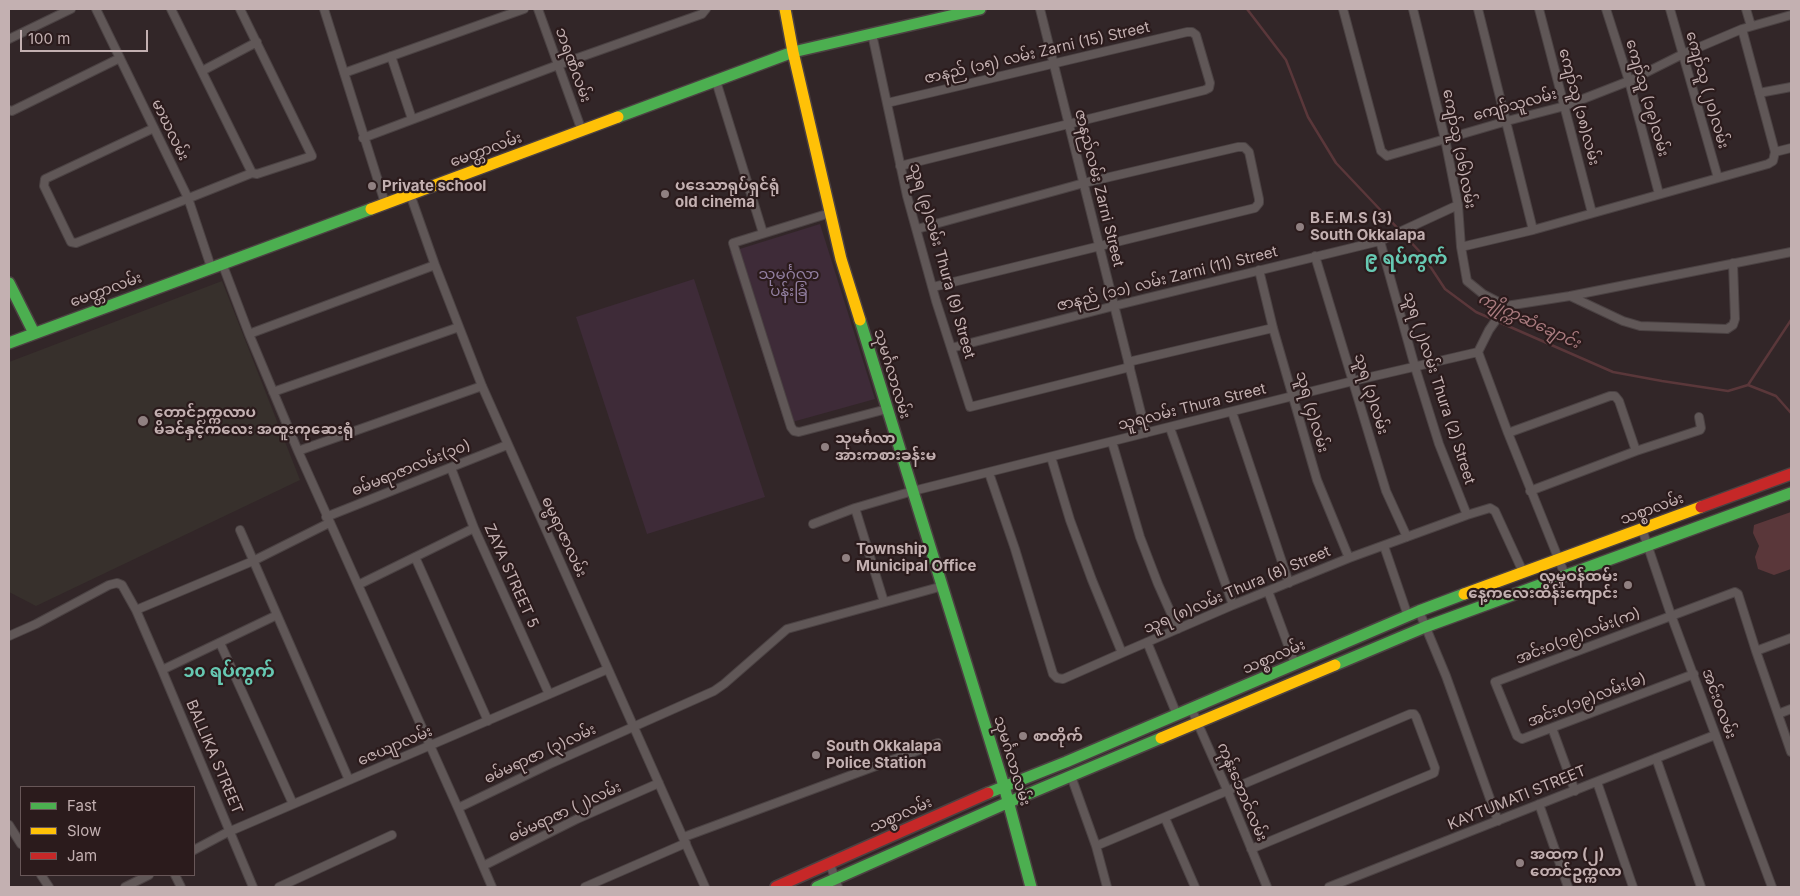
<!DOCTYPE html>
<meta charset="utf-8">
<style>
body{margin:0}
#map{position:relative;width:1800px;height:896px;overflow:hidden;background:#322628;font-family:Inter,sans-serif}
canvas{display:block}
.frame{position:absolute;inset:0;border:10px solid #c3b0b1;pointer-events:none}
.legend{position:absolute;left:20px;top:786px;width:175px;height:90px;box-sizing:border-box;background:#2b1b1c;border:1px solid #685758;margin:0;padding:6px 9px;list-style:none;font-size:15px;color:#c3b0b1}
.legend li{display:flex;align-items:center;gap:10px;height:25px}
.legend b{width:25px;border:1px solid #685758}
.scale{position:absolute;left:20px;top:30px;width:128px;height:22px;box-sizing:border-box;border:2px solid #c3b0b1;border-top:0;padding-left:6px;font-size:15px;line-height:18px;white-space:nowrap;color:#c3b0b1;-webkit-text-stroke:4px #2b1b1c;paint-order:stroke}
</style>
<div id="map">
<canvas width="1800" height="896"></canvas>
<div class="frame"></div>
<ul class="legend">
<li><b style="height:6px;background:#4caf50"></b>Fast</li>
<li><b style="height:6px;background:#ffc107"></b>Slow</li>
<li><b style="height:6px;background:#c62828"></b>Jam</li>
</ul>
<div class="scale">100 m</div>
</div>
<script>
const ctx = document.querySelector('canvas').getContext('2d');
ctx.lineJoin = 'round';
function fill(path, color) {
  ctx.fillStyle = color;
  ctx.fill(path, 'evenodd');
}
function toPath(rows) {
  const path = new Path2D();
  for (const r of rows) {
    path.moveTo(r[0], r[1]);
    for (let i = 2; i < r.length; i += 2) path.lineTo(r[i], r[i + 1]);
  }
  return path;
}
function stroke(path, color, width, dash) {
  ctx.strokeStyle = color;
  ctx.lineWidth = width;
  ctx.lineCap = dash ? 'butt' : 'round';
  ctx.setLineDash(dash || []);
  ctx.stroke(path);
}
function write(font, color, halo, rows, align = 'center') {
  ctx.font = font + ' Inter,"Noto Sans Myanmar",sans-serif';
  ctx.lineWidth = 4.5;
  ctx.setLineDash([]);
  ctx.textBaseline = 'middle';
  ctx.strokeStyle = halo;
  ctx.fillStyle = color;
  for (const [text, x, y, turn = 0] of rows) {
    ctx.save();
    ctx.translate(x, y);
    ctx.rotate((+turn || 0) * Math.PI / 180);
    ctx.textAlign = isNaN(turn) ? turn : align;
    if (halo) ctx.strokeText(text, 0, 0);
    ctx.fillText(text, 0, 0);
    ctx.restore();
  }
}
const medical = toPath([
 [222,281,300,480,36,606,9,592,9,362]
]);
const green = toPath([
 [820,224,875,399,785,424,730,252],
 [694,279,765,497,647,534,576,317]
]);
const water = toPath([
 [1791,512,1791,569,1774,575,1758,569,1755,557,1759,546,1753,533,1754,525]
]);
const stream = toPath([
 [1247,9,1286,60,1308,117,1336,163,1422,254,1445,289,1476,312,1613,372,1662,381,1728,391,1748,385,1776,396,1791,413],
 [1748,385,1791,320]
]);
const street = toPath([
 [96,9,188,198,211,267],
 [171,9,252,173],
 [324,9,385,203],
 [538,9,582,131],
 [1040,9,1146,433],
 [1343,9,1381,151,1387,156,1507,121,1565,106,1629,81,1683,54,1742,29,1791,15],
 [1413,9,1445,139,1458,205,1461,247,1467,281,1483,294,1506,306],
 [1478,9,1533,230],
 [1539,9,1592,213],
 [1606,9,1629,81,1659,194],
 [1670,9,1718,178],
 [1746,9,1751,26],
 [872,34,907,196,936,301,970,407,1130,367],
 [9,39,71,9],
 [391,56,412,119],
 [202,71,257,42],
 [344,73,524,9],
 [716,81,763,233],
 [1759,93,1791,87],
 [887,103,1187,32,1192,32,1196,35,1210,83,1209,88,1205,90,900,166],
 [9,110,12,111,120,58],
 [154,128,45,179,44,186,71,242,76,243,252,173,257,174,312,156,240,9],
 [363,138,558,65,702,14,706,9],
 [1775,152,1791,148],
 [410,194,435,265,482,386,705,887],
 [830,213,733,243,791,427,794,431,799,432,887,409],
 [917,229,1084,183,1238,147,1244,147,1249,152,1259,199,1259,203,1255,208,933,287],
 [1380,241,1415,367,1439,444,1467,515],
 [1461,247,1533,230,1768,164,1773,161,1775,152,1742,29],
 [1315,256,1386,491,1407,537],
 [222,263,249,334,298,451,458,808,492,887],
 [1259,270,1273,328,1317,480,1349,558],
 [1570,296,1623,321,1640,326,1727,329,1733,325,1735,319,1733,263],
 [249,334,435,265],
 [951,348,1114,306,1380,241,1458,205],
 [1478,352,1508,433,1565,575],
 [1128,362,1273,328],
 [273,392,459,327],
 [1232,412,1289,583],
 [1170,428,1233,605],
 [1508,433,1610,396,1615,396,1619,401,1636,451],
 [1112,442,1140,537,1158,584,1178,629],
 [298,451,482,386],
 [1051,457,1070,520,1092,580,1122,653,1233,605,1349,558,1467,515,1490,508,1495,511,1523,572],
 [451,468,474,528,549,694],
 [989,473,1015,549,1053,674,1057,678,1063,679,1122,653],
 [1530,491,1636,451,1700,430,1701,428,1699,417],
 [855,508,884,602],
 [326,517,507,445],
 [813,524,855,508,913,491,1353,381,1478,352,1489,330,1506,306,1570,296,1791,252],
 [1642,529,1671,615,1772,887],
 [240,530,349,780],
 [1384,546,1408,616],
 [415,557,488,721],
 [358,585,474,528],
 [1268,591,1295,664],
 [136,610,253,561,329,523],
 [1419,611,1446,676,1498,821],
 [9,636,36,624,109,585,117,583,122,585,136,610,162,670,253,887],
 [1147,642,1177,715],
 [220,643,293,804],
 [1756,651,1791,638],
 [162,670,277,615],
 [1694,674,1522,739,1517,736,1495,682,1735,592,1738,594,1756,651,1791,752],
 [1191,708,1228,792,1267,887],
 [1778,714,1791,709],
 [1552,728,1575,791],
 [1656,758,1701,887],
 [1071,776,1096,846,1107,887],
 [1597,782,1633,887],
 [1539,804,1568,887],
 [458,808,552,763,714,691,724,684,787,629,943,586],
 [1165,818,1195,887],
 [9,825,21,844],
 [684,837,938,743],
 [1096,846,1410,714,1414,714,1416,717,1435,768,1434,773,1251,849],
 [194,850,226,833,608,669],
 [830,864,838,887],
 [483,866,577,819,659,783],
 [41,875,49,887],
 [175,875,181,887],
 [125,887,149,875],
 [279,887,392,835],
 [585,887,686,843],
 [1329,887,1715,735]
]);
const fast = toPath([
 [618,117,793,52,980,9],
 [9,283,34,333],
 [860,320,1004,786,1031,887],
 [9,343,371,209],
 [1335,665,1425,627,1791,493],
 [988,793,1066,762,1419,611,1464,594],
 [817,887,1009,802,1161,738]
]);
const slow = toPath([
 [785,9,793,52,841,259,860,320],
 [371,209,618,117],
 [1464,594,1701,507],
 [1161,738,1335,665]
]);
const jam = toPath([
 [1701,507,1791,474],
 [776,887,988,793]
]);
const markers = [
 [372,186,5,"#908081"],
 [665,194,5,"#908081"],
 [1300,227,5,"#908081"],
 [143,421,6,"#908081"],
 [825,447,5,"#908081"],
 [846,558,5,"#908081"],
 [1628,585,5,"#908081"],
 [1023,736,5,"#908081"],
 [816,755,5,"#908081"],
 [1520,863,5,"#908081"]
];
const streetNames = [
 ["ဇာနည် (၁၅) လမ်း Zarni (15) Street",1037,53,-13],
 ["ဘရဏီလမ်း",573,65,70],
 ["ကျော်သူ (၂၀)လမ်း",1707,90,74],
 ["ကျော်သူ (၁၉)လမ်း",1647,98,74],
 ["ကျော်သူလမ်း",1515,105,-15],
 ["ကျော်သူ (၁၈)လမ်း",1579,107,75],
 ["မာဃလမ်း",170,130,64],
 ["ကျော်သူ (၁၆)လမ်း",1459,149,79],
 ["မေတ္တာလမ်း",486,150,-20],
 ["ဇာနည်လမ်း Zarni Street",1099,188,76],
 ["သူရ (၉)လမ်း Thura (9) Street",942,261,74],
 ["ဇာနည် (၁၁) လမ်း Zarni (11) Street",1167,279,-14],
 ["မေတ္တာလမ်း",106,290,-20],
 ["သုမင်္ဂလာလမ်း",892,374,73],
 ["သူရ (၂)လမ်း Thura (2) Street",1439,388,72],
 ["သူရ (၃)လမ်း",1371,394,73],
 ["သူရလမ်း Thura Street",1192,407,-14],
 ["သူရ (၄)လမ်း",1312,412,74],
 ["ဓမ်မရာဇာလမ်း(၃၀)",411,468,-22],
 ["သစ္စာလမ်း",1652,509,-20],
 ["ဓမ္မရာဇာလမ်း",564,537,65],
 ["ZAYA STREET 5",511,576,66],
 ["သူရ (၈)လမ်း Thura (8) Street",1237,590,-23],
 ["အင်းဝ(၁၉)လမ်း(က)",1578,636,-21],
 ["သစ္စာလမ်း",1274,657,-23],
 ["အင်းဝ(၁၉)လမ်း(ခ)",1587,700,-21],
 ["အင်းဝလမ်း",1719,704,70],
 ["ဇေယျာလမ်း",395,746,-23],
 ["ဓမ်မရာဇာ (၃)လမ်း",540,754,-25],
 ["BALLIKA STREET",214,757,67],
 ["သုမင်္ဂလာလမ်း",1012,761,73],
 ["ကုန်းဘောင်လမ်း",1242,792,67],
 ["KAYTUMATI STREET",1517,798,-22],
 ["ဓမ်မရာဇာ (၂)လမ်း",565,812,-25],
 ["သစ္စာလမ်း",901,815,-24]
];
const poiNames = [
 ["ပဒေသာရုပ်ရှင်ရုံ",675,185],
 ["old cinema",675,202],
 ["Private school",382,186],
 ["B.E.M.S (3)",1310,218],
 ["South Okkalapa",1310,235],
 ["တောင်ဥက္ကလာပ",154,412],
 ["မိခင်နှင့်ကလေး အထူးကုဆေးရုံ",154,429],
 ["သုမင်္ဂလာ",835,438],
 ["အားကစားခန်းမ",835,455],
 ["Township",856,549],
 ["Municipal Office",856,566],
 ["လူမှုဝန်ထမ်း",1618,576,"right"],
 ["နေ့ကလေးထိန်းကျောင်း",1618,593,"right"],
 ["စာတိုက်",1033,736],
 ["South Okkalapa",826,746],
 ["Police Station",826,763],
 ["အထက (၂)",1530,854],
 ["တောင်ဥက္ကလာ",1530,871]
];
const parkNames = [
 ["သုမင်္ဂလာ",789,274],
 ["ပန်းခြံ",789,291]
];
const waterNames = [
 ["ကျိုက္ကဆံချောင်း",1529,321,25]
];
const quarterNames = [
 ["၉ ရပ်ကွက်",1406,259],
 ["၁o ရပ်ကွက်",229,672]
];
fill(medical, '#37302c');
fill(green, '#3e2b38');
fill(water, '#5a373a');
stroke(stream, '#5a373a', 2.5);
stroke(street, '#4b4243', 10);
stroke(fast, '#4c4142', 14);
stroke(slow, '#4c4142', 14);
stroke(jam, '#4c4142', 14);
stroke(street, '#605757', 8);
stroke(fast, '#4caf50', 11);
stroke(slow, '#ffc107', 11);
stroke(jam, '#c62828', 11);
for (const [x, y, r, color] of markers) {
  const dot = new Path2D();
  dot.arc(x, y, r, 0, 2 * Math.PI);
  ctx.fillStyle = color;
  ctx.fill(dot);
  stroke(dot, '#2b1b1c', 2);
}
write('15px', '#c3b0b1', '#2b1b1c', streetNames);
write('bold 15px', '#c3b0b1', '#2b1b1c', poiNames, 'left');
write('15px', '#9380a2', '#2b1b1c', parkNames);
write('italic 16px', '#a97b7f', '#2b1b1c', waterNames);
write('bold 18px', '#66c8b2', '#2b1b1c', quarterNames);
</script>
